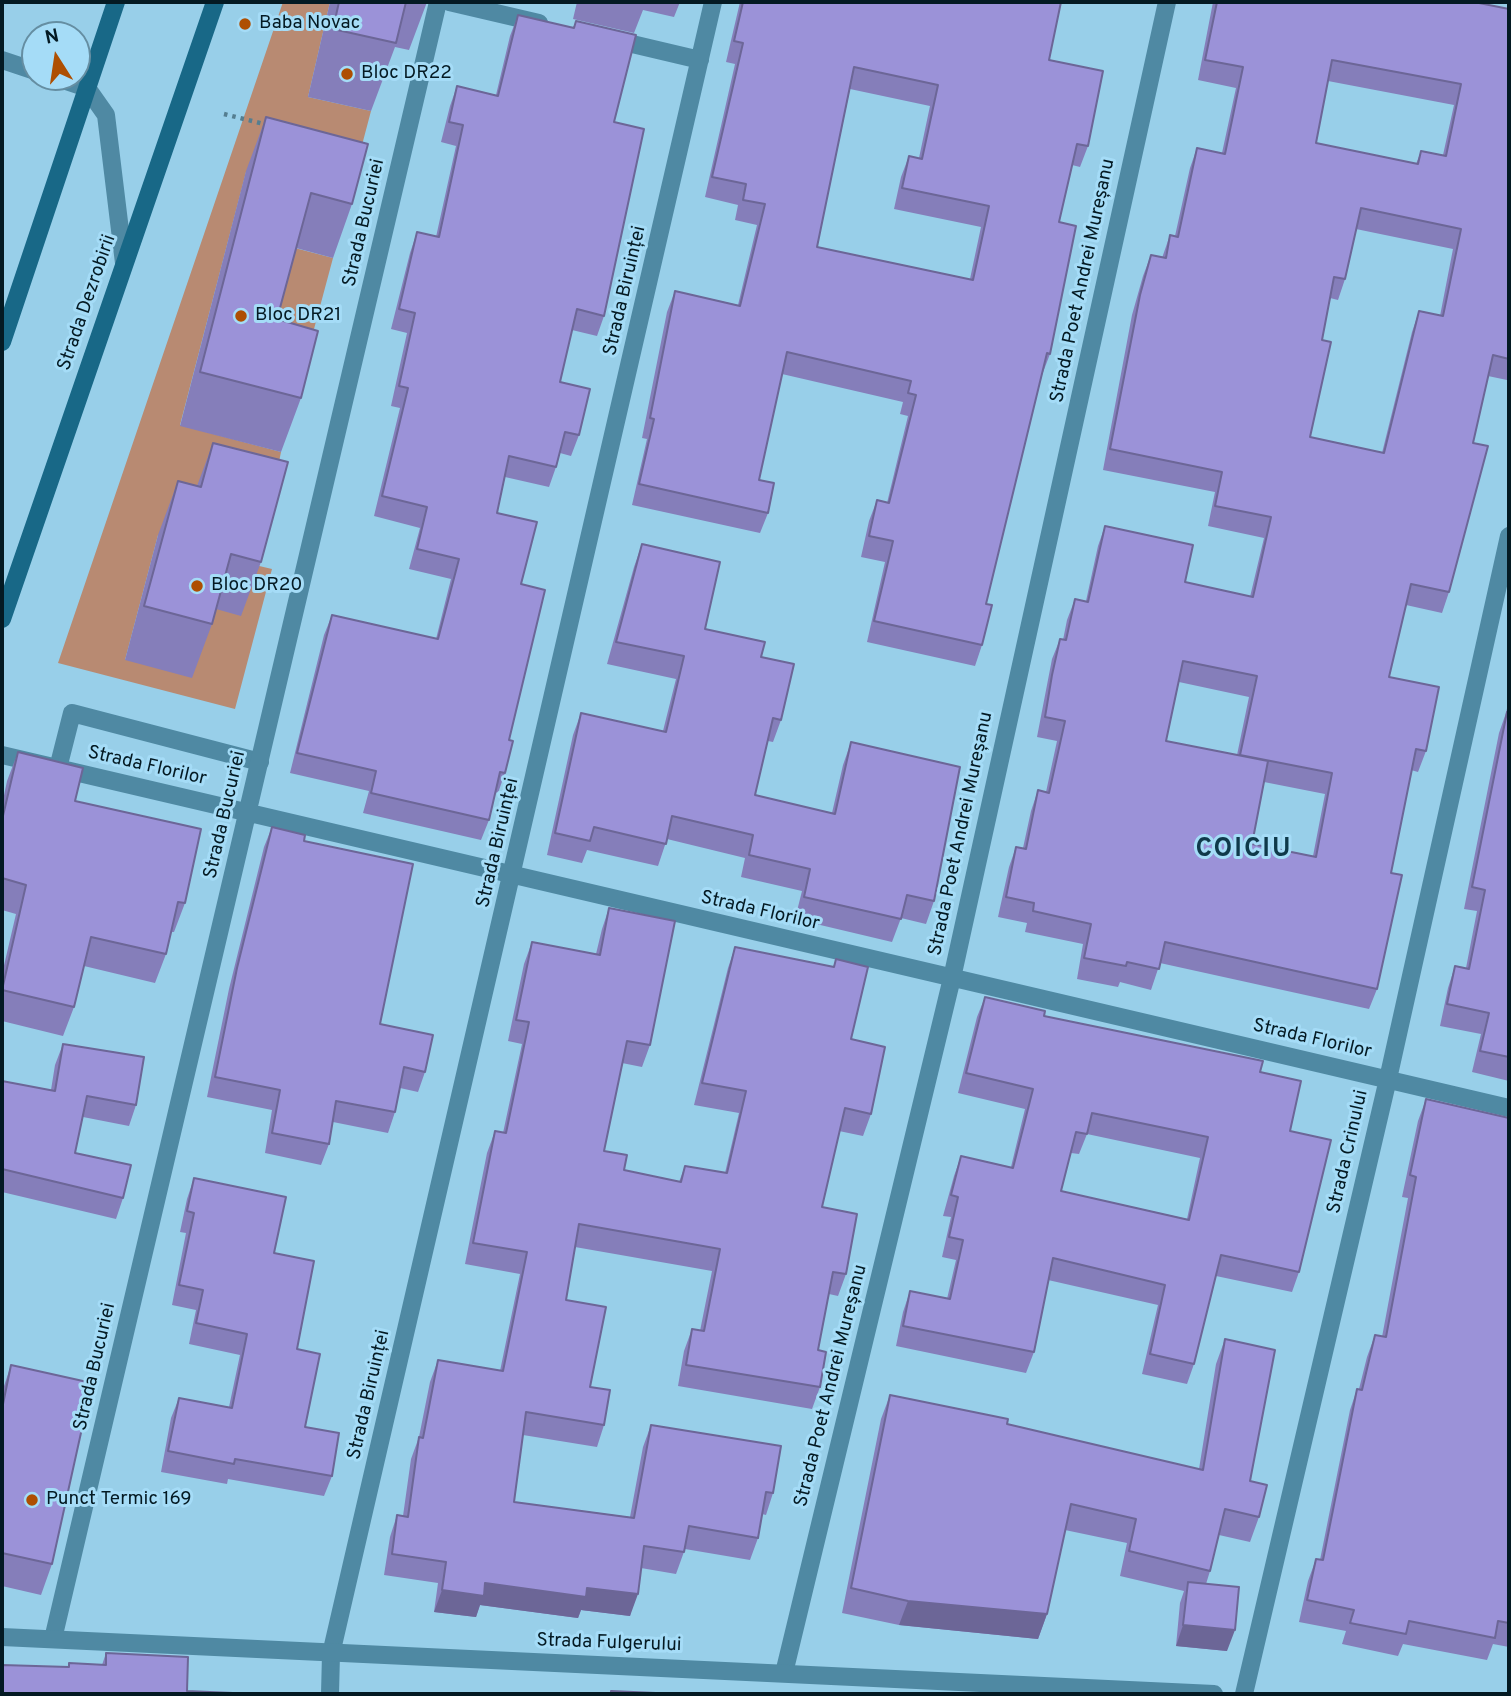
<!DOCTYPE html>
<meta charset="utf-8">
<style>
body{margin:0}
#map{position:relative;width:1511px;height:1696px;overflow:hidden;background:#98cfe9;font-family:Overpass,sans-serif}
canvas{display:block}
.frame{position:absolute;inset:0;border:4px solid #041a23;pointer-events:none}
.north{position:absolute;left:21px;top:21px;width:70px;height:70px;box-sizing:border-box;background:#a5dcf7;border:2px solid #658ea2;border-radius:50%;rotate:348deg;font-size:19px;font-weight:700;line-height:28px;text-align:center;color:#041a23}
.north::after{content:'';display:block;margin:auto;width:24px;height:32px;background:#ae4f01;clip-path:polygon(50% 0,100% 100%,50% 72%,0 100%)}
</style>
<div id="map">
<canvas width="1511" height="1696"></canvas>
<div class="frame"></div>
<div class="north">N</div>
</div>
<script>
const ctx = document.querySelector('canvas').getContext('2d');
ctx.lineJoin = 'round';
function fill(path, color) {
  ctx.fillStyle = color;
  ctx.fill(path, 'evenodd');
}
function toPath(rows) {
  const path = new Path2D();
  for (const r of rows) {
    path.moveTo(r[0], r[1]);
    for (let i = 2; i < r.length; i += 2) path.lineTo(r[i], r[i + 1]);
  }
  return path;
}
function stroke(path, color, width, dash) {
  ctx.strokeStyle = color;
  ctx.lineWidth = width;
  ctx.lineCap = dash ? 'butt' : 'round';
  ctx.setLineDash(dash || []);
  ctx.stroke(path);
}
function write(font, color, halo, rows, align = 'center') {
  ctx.font = font + ' Overpass,sans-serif';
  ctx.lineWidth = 6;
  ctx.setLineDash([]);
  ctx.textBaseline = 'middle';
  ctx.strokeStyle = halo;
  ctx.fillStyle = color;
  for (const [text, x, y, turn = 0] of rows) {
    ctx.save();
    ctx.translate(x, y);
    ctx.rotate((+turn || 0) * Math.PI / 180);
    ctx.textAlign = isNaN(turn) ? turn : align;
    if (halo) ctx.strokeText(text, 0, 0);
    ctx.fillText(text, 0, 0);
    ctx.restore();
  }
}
const green = toPath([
 [283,2,330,2,308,97,371,111,348,198,246,172,180,425,281,452,268,516,158,535,125,660,211,608,255,565,272,569,235,709,58,663],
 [291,247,333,258,299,385,258,373]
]);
const path = toPath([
 [224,114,268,125]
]);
const service = toPath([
 [2,60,35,71],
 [54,77,87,88,106,115,124,263],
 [58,768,72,713,260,762]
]);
const minor = toPath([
 [449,2,539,23],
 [611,39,700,60],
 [2,755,1509,1108],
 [53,1639,438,2],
 [784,1673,952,978,1167,2],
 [330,1694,331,1654,713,2],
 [1244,1694,1388,1079,1509,536]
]);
const tertiary = toPath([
 [2,1637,1214,1694]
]);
const secondary = toPath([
 [2,342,116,2],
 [2,619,215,2]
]);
const wall = toPath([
 [330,2,427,2,409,50,395,47,371,111,308,97],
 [577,2,680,2,674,17,643,10,634,33,573,19],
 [740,2,1061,2,1049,60,1088,146,1080,167,1072,165,1059,222,1050,354,1042,375,986,604,982,645,975,666,867,642,885,562,861,557,869,521,877,500,887,503,908,416,900,414,903,402,782,374,759,480,768,513,760,533,632,505,647,439,642,438,667,312,675,291,738,305,757,225,735,220,738,205,705,197,735,64,726,62],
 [850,89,930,106,919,158,909,156,901,177,894,209,981,227,970,279,817,247],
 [1213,2,1474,2,1509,9,1509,373,1507,380,1488,376,1473,443,1449,592,1442,613,1406,605,1389,677,1426,751,1418,772,1411,770,1391,873,1377,989,1369,1009,1160,963,1151,990,1120,982,1118,987,1077,979,1083,944,1025,932,1027,923,998,917,1009,867,1016,847,1023,848,1031,811,1038,790,1046,792,1057,741,1037,737,1052,659,1060,639,1063,640,1067,620,1075,599,1086,601,1098,546,1105,526,1185,582,1250,597,1264,538,1208,526,1215,492,1103,470,1132,315,1143,276,1151,255,1162,258,1170,235,1175,236,1190,168,1197,148,1222,153,1236,88,1198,80],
 [1328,81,1454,105,1443,155,1421,151,1416,164,1316,143],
 [1356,229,1453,249,1440,316,1419,311,1412,332,1382,453,1310,437,1322,340,1330,298,1338,300,1345,279],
 [1179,682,1249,697,1237,755,1166,741],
 [1264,782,1325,794,1313,856,1252,844],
 [518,15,573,28,576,21,614,122,604,316,597,336,572,330,560,382,579,435,571,456,560,453,556,467,549,487,505,477,497,513,521,584,509,740,505,773,498,793,495,792,489,820,481,840,363,813,369,791,290,773,324,635,332,615,436,639,451,579,409,569,420,528,374,516,400,408,391,406,407,333,391,329,410,253,417,232,436,237,456,146,441,142,450,106,457,86,496,95,510,36],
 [266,117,352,204,333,258,296,248,277,319,301,398,281,452,180,426,246,171],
 [213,443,261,562,241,616,216,609,212,624,192,678,125,660,158,535,178,481,197,486],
 [642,544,705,629,761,657,781,720,773,742,768,741,755,795,832,813,843,765,851,742,934,901,926,924,901,918,892,942,795,919,802,891,741,877,745,858,667,839,658,866,587,850,582,863,547,855,573,735,581,713,663,731,676,679,607,664,634,567],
 [1509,699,1509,1081,1472,1072,1481,1034,1440,1026,1448,988,1455,966,1466,968,1477,911,1464,909,1499,733,1506,713],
 [18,752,75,801,185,903,174,932,171,932,166,954,155,983,84,966,74,1007,63,1036,2,1021,2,974,16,914,2,910,2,805,7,781],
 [272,827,304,841,380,1024,425,1072,418,1092,400,1088,395,1112,388,1133,333,1122,329,1144,321,1165,265,1153,272,1110,207,1097,229,989,264,847],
 [609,908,650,1045,642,1067,622,1063,604,1151,624,1170,679,1182,685,1166,725,1173,739,1113,694,1105,728,968,735,947,834,967,836,959,851,1039,871,1114,863,1136,839,1131,822,1207,846,1274,838,1296,829,1294,818,1350,820,1387,812,1409,678,1386,684,1351,692,1329,700,1331,712,1271,575,1247,566,1300,590,1387,604,1425,597,1447,523,1435,514,1502,630,1517,643,1447,651,1425,773,1493,766,1515,762,1514,758,1538,750,1560,685,1549,676,1574,641,1568,630,1616,581,1610,578,1618,480,1605,476,1617,434,1612,438,1583,384,1575,390,1537,397,1515,403,1516,411,1459,419,1437,430,1382,438,1360,500,1371,520,1274,465,1264,487,1153,495,1131,503,1133,522,1044,508,1041,524,964,532,942,596,954,602,929],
 [985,997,1044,1016,1260,1072,1290,1131,1299,1272,1292,1292,1216,1276,1194,1364,1187,1384,1142,1374,1158,1305,1048,1280,1034,1352,1026,1373,896,1346,903,1312,910,1291,947,1299,956,1260,942,1257,951,1217,943,1216,954,1176,961,1156,1011,1167,1025,1109,958,1093,977,1017],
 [1087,1134,1200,1158,1187,1219,1061,1191,1071,1153,1079,1154],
 [63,1044,136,1105,129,1126,83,1117,75,1153,123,1198,116,1219,2,1192,2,1081,51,1090,55,1065],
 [1426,1099,1509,1118,1509,1647,1493,1644,1487,1660,1403,1644,1398,1656,1342,1644,1346,1631,1299,1622,1308,1581,1316,1559,1320,1560,1350,1410,1357,1389,1359,1389,1367,1357,1375,1335,1382,1337,1408,1198,1402,1197,1418,1121],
 [194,1178,274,1253,297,1349,305,1427,332,1476,324,1496,228,1479,227,1484,161,1472,171,1418,179,1398,229,1407,240,1355,189,1344,196,1310,172,1305,186,1233,180,1232,187,1199],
 [1225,1339,1250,1481,1259,1517,1250,1542,1219,1535,1210,1571,1206,1584,1227,1651,1176,1646,1180,1603,1184,1591,1120,1576,1127,1543,1065,1530,1047,1614,1038,1639,899,1625,842,1613,881,1419,890,1395,1007,1424,1199,1469,1216,1364],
 [11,1365,52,1564,41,1595,2,1586,2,1392],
 [106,1653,187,1691,2,1694,68,1667,69,1663,102,1665]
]);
const shadedWall = toPath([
 [485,1583,587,1588,638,1594,630,1616,581,1610,578,1618,480,1605,476,1617,434,1612,442,1590],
 [908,1601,1047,1614,1038,1639,899,1625],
 [1183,1625,1235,1630,1227,1651,1176,1646]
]);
const building = toPath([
 [339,2,406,2,396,43,333,29,339,2],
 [743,2,1061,2,1049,60,1103,71,1088,146,1077,144,1059,222,1076,226,1050,354,1047,353,986,604,992,605,982,645,874,621,893,541,869,536,877,500,889,503,916,395,908,393,911,381,787,352,759,480,774,483,768,513,639,484,654,419,650,418,675,291,740,306,765,204,743,200,746,184,712,177,743,43,734,41,743,2],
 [854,67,938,85,922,159,909,156,902,188,989,206,973,280,817,247,854,67],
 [1217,2,1474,2,1509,9,1509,359,1493,355,1473,443,1488,446,1449,592,1411,584,1389,677,1439,687,1426,751,1416,749,1391,873,1402,875,1377,989,1165,942,1159,969,1127,962,1126,966,1084,958,1091,924,1033,911,1034,903,1006,897,1016,847,1026,849,1038,790,1049,793,1065,721,1045,717,1052,675,1060,639,1066,640,1075,599,1088,602,1105,526,1193,545,1185,582,1253,597,1271,517,1215,506,1222,472,1110,449,1140,295,1151,255,1166,258,1170,235,1178,237,1197,148,1225,154,1243,67,1205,60,1217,2],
 [1332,60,1461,84,1446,156,1421,151,1418,164,1316,143,1332,60],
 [1361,208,1461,229,1443,316,1419,311,1384,453,1310,437,1331,342,1322,340,1334,277,1345,279,1361,208],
 [1183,661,1257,676,1240,755,1332,773,1316,857,1252,844,1268,761,1166,741,1183,661],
 [518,15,574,28,576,21,636,35,614,122,644,129,604,316,577,309,560,382,590,389,579,435,565,432,556,467,509,456,497,513,537,522,521,584,545,590,509,740,513,741,505,773,500,772,489,820,371,793,376,771,297,753,332,615,438,639,459,559,417,549,427,507,382,496,408,388,399,386,415,313,399,309,417,232,439,237,463,125,449,122,457,86,498,96,518,15],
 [266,117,368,144,352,204,311,193,277,319,318,331,301,398,200,372,266,117],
 [213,443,288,462,261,562,231,554,212,624,144,606,178,481,201,487,213,443],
 [642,544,720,562,705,629,765,642,761,657,794,664,781,720,773,718,755,795,835,814,851,742,960,767,934,901,907,895,901,919,804,897,810,869,749,855,753,835,672,816,666,844,594,827,590,841,555,833,581,713,666,732,684,656,616,642,642,544],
 [1507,712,1509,712,1509,1057,1480,1051,1489,1013,1447,1004,1455,966,1469,969,1485,890,1472,887,1507,712],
 [18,752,83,768,75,801,201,829,185,903,178,902,166,954,91,937,74,1007,2,990,26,885,2,878,2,820,18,752],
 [272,827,305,835,304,841,413,864,380,1024,433,1035,425,1072,404,1067,395,1112,336,1101,329,1144,272,1133,280,1090,215,1077,237,968,272,827],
 [609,908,675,921,650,1045,627,1041,604,1151,627,1155,624,1170,681,1182,685,1166,727,1173,746,1091,702,1083,735,947,834,967,836,959,868,967,851,1039,885,1047,871,1114,845,1108,822,1207,857,1214,846,1274,833,1272,818,1350,826,1352,820,1387,686,1365,692,1329,704,1331,720,1249,579,1224,566,1300,606,1307,590,1387,610,1390,604,1425,526,1412,514,1502,634,1518,651,1425,781,1446,773,1493,766,1492,758,1538,689,1526,684,1552,644,1546,638,1594,587,1588,586,1597,485,1583,484,1596,442,1590,446,1562,392,1554,397,1515,408,1517,419,1437,423,1438,438,1360,503,1371,527,1252,473,1243,495,1131,506,1133,529,1022,516,1020,532,942,600,955,609,908],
 [985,997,1045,1011,1044,1016,1263,1061,1260,1072,1301,1081,1290,1131,1331,1140,1299,1272,1221,1255,1194,1364,1150,1354,1165,1285,1053,1258,1034,1352,903,1326,910,1291,950,1299,963,1240,949,1237,958,1197,951,1195,961,1156,1013,1168,1033,1089,966,1073,985,997],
 [1092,1113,1208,1137,1189,1220,1061,1191,1076,1132,1087,1134,1092,1113],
 [63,1044,144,1057,136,1105,87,1096,75,1153,131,1165,123,1198,2,1169,2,1081,55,1091,63,1044],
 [1426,1099,1509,1118,1509,1623,1498,1621,1495,1638,1409,1621,1406,1634,1350,1623,1354,1610,1307,1600,1316,1559,1323,1560,1357,1389,1362,1390,1375,1335,1386,1337,1416,1177,1410,1175,1426,1099],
 [194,1178,286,1197,274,1253,314,1261,297,1349,320,1354,305,1427,339,1433,332,1476,235,1459,234,1464,168,1451,179,1398,232,1408,247,1334,196,1323,203,1290,179,1285,194,1213,187,1211,194,1178],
 [1225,1339,1275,1350,1250,1481,1267,1485,1259,1517,1225,1509,1210,1571,1129,1551,1136,1519,1071,1504,1047,1614,908,1601,851,1588,890,1395,1008,1419,1007,1424,1203,1470,1225,1339],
 [11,1365,92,1383,52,1564,2,1553,2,1409,11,1365],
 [1188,1582,1239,1587,1235,1630,1183,1625,1188,1582],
 [106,1653,188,1657,187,1691,256,1694,2,1694,2,1665,69,1667,69,1663,106,1665,106,1653],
 [611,1691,678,1694,611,1694,611,1691]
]);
const markers = [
 [245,24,7,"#ae4f01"],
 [347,74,7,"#ae4f01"],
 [241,316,7,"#ae4f01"],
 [197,586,7,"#ae4f01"],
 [32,1500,7,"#ae4f01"]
];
const poiNames = [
 ["Baba Novac",259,24],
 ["Bloc DR22",361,74],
 ["Bloc DR21",255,316],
 ["Bloc DR20",211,586],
 ["Punct Termic 169",46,1500]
];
const streetNames = [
 ["Strada Bucuriei",365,223,-77],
 ["Strada Poet Andrei Mureșanu",1084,281,-78],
 ["Strada Biruinței",626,291,-77],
 ["Strada Dezrobirii",88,303,-71],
 ["Strada Florilor",147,767,13],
 ["Strada Bucuriei",226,815,-77],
 ["Strada Poet Andrei Mureșanu",962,834,-78],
 ["Strada Biruinței",499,843,-77],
 ["Strada Florilor",760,912,13],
 ["Strada Florilor",1312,1040,13],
 ["Strada Crinului",1349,1152,-77],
 ["Strada Bucuriei",96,1367,-77],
 ["Strada Poet Andrei Mureșanu",832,1386,-76],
 ["Strada Biruinței",370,1395,-77],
 ["Strada Fulgerului",609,1644,2]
];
const districtNames = [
 ["COICIU",1244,851]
];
fill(green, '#b88a72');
stroke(path, '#557e90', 4.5, [3.5, 5]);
stroke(service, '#4f89a3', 18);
stroke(minor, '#4f89a3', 18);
stroke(tertiary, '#4f89a3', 18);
stroke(secondary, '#186887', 18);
fill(wall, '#857eba');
fill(shadedWall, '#6c6697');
fill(building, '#9b92d8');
stroke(building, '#6c6697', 2);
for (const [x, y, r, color] of markers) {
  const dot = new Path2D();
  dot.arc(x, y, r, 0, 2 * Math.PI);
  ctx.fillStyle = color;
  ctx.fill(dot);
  stroke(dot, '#a5dcf7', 2.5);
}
write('19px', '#041a23', '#a5dcf7', poiNames, 'left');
write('19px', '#041a23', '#a5dcf7', streetNames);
ctx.letterSpacing = '2px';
write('bold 26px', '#0f394a', '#a5dcf7', districtNames);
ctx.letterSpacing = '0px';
</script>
